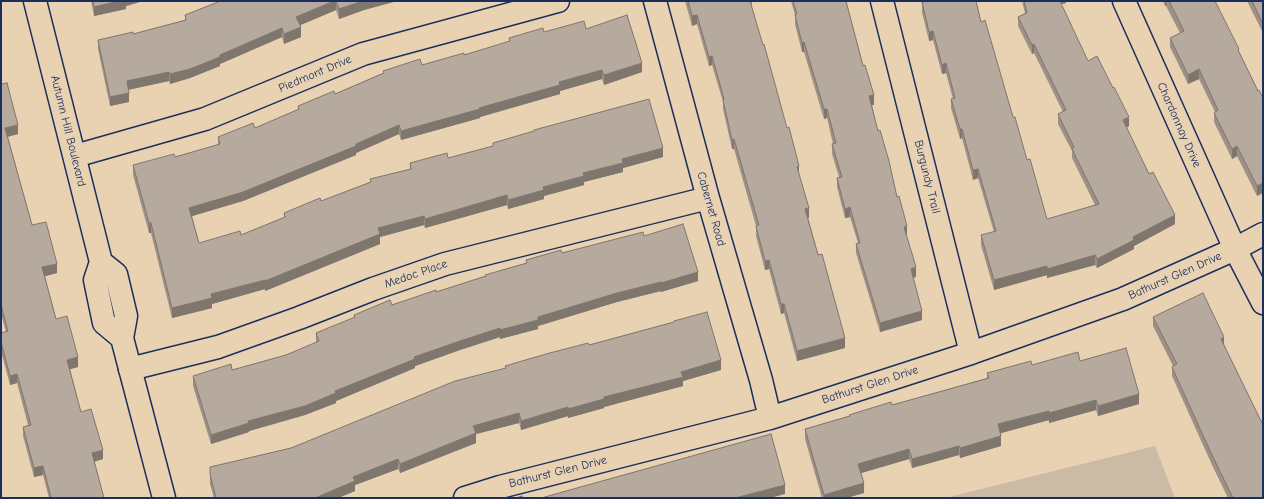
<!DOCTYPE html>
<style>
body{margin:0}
#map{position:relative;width:1264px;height:499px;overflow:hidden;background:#e9d2b2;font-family:"Comic Neue",sans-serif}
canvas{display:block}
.frame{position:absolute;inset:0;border:2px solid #1b2f5e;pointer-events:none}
</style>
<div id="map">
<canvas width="1264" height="499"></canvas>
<div class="frame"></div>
</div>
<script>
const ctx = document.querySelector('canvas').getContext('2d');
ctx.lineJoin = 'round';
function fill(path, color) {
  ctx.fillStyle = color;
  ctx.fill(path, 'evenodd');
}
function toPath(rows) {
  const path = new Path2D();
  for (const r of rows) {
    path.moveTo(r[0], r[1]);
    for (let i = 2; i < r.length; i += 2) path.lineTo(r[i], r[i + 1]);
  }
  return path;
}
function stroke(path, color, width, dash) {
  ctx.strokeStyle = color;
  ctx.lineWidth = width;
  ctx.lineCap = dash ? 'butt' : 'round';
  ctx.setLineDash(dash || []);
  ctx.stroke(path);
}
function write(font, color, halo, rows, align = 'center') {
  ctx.font = font + ' "Comic Neue",sans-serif';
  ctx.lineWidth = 3;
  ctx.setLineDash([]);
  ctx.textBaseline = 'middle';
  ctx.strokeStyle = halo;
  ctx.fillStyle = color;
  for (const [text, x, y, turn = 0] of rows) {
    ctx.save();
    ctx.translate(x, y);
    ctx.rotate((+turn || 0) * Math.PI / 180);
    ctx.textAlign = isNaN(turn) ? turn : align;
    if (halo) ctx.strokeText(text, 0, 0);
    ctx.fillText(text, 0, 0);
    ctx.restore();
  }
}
const green = toPath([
 [1155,446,1175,498,945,498]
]);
const minor = toPath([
 [655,1,708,198,761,380,770,418],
 [882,1,971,353],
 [1124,1,1235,249,1263,303],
 [75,156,205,119,363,54,558,1],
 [130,369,218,347,299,318,373,289,445,264,708,198],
 [465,498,500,487,770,418,971,353,1123,299,1235,249,1263,234]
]);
const tertiary = toPath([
 [35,1,101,262,95,280,104,323,122,338],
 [101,262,116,274,126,316,122,338,164,498]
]);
const wall = toPath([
 [91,1,143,1,126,6,126,9,94,16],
 [218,1,397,1,364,10,339,19,336,10,300,25,301,37,284,44,282,37,220,64,220,66,190,78,170,84,169,81,128,90,129,102,110,106,98,49,98,40,133,34,185,20,185,15,218,2],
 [685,1,752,1,752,8,799,175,809,218,808,218,845,348,797,361,784,313,781,314,769,269,765,270,756,236,756,226,734,149,732,149,723,109,723,102,712,65,709,66,697,24,692,26],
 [791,1,846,1,874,105,872,105,878,131,897,197,907,235,906,236,916,277,913,278,922,320,880,332,856,253,856,244,858,243,850,217,845,218,837,187,837,178,839,177,832,154,832,144,833,144,827,118,824,119,804,52,802,52,795,24,795,15],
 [921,1,976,1,981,22,1047,219,1095,205,1072,158,1072,151,1058,124,1058,114,1063,112,1034,53,1032,54,1018,26,1018,17,1025,13,1022,1,1066,1,1066,3,1061,4,1088,61,1129,126,1126,128,1149,174,1175,224,1134,246,1134,249,1097,268,1095,265,1047,278,1047,275,994,290,981,245,981,235,994,232,978,178,973,180,962,138,960,139,951,108,951,99,953,99,946,73,942,74,933,40,929,41,922,12,922,3],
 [1163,1,1215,1,1258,91,1257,196,1237,156,1232,159,1214,122,1214,113,1215,112,1199,79,1188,84,1170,47,1170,38,1180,33,1166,6,1165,6],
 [1247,1,1263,1,1263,33],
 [586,29,642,72,604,85,602,79,560,91,560,94,480,117,480,118,401,140,399,134,356,153,356,155,243,201,192,216,199,243,241,235,284,218,284,213,321,201,370,182,370,179,410,169,410,163,448,158,493,146,493,143,534,131,534,130,663,157,623,168,623,172,584,182,584,185,544,196,544,199,508,209,507,205,425,228,424,225,380,237,380,244,265,291,265,289,212,304,212,308,172,318,151,233,149,233,133,175,133,165,175,157,218,145,218,137,255,128,298,110,298,106,335,94,383,73,383,71,422,65,464,55,509,42,509,38,544,32],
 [1,84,18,134,8,137,32,225,57,273,45,276,56,319,78,367,70,369,81,412,103,459,94,462,104,498,49,498,43,475,34,477,23,436,23,427,28,425,17,383,10,385,1,351,1,333,6,332,1,314],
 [644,236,698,281,661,292,661,291,617,302,538,326,538,329,500,339,500,337,460,350,415,366,415,368,336,401,336,403,305,415,249,431,249,432,211,444,193,386,193,376,232,370,286,355,316,343,316,333,354,318,354,315,436,292,485,276,485,275,526,263,526,260,562,253],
 [1153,317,1224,344,1263,498,1228,498,1212,465,1172,376,1172,367,1173,366,1153,326],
 [674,321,721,370,683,381,683,386,604,407,604,408,568,418,568,416,521,430,519,423,476,434,476,443,400,473,398,469,355,485,355,491,338,498,214,498,210,484,210,467,291,448,505,368,505,366,589,345,674,322],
 [1080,361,1139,404,1098,416,1096,410,1049,423,1049,420,1000,433,1001,446,960,458,959,455,912,468,909,459,861,473,864,493,846,498,822,498,805,439,805,429,849,416,849,415,892,405,987,378,987,373,1032,365]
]);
const shadedWall = toPath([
 [119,1,143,1,126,6,126,9,94,16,94,7],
 [334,1,336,1,336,10,296,27,296,17],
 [363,1,397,1,364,10,339,19,339,9],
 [1058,1,1066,1,1066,3,1058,5],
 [1165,1,1166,1,1166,6,1165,6],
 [697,15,697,24,692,26,692,16],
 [301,27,301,37,284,44,284,34],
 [282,28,282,37,220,64,220,66,190,78,170,84,170,74,220,55],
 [933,31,933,40,929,41,929,32],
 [804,42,804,52,802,52,802,43],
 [1034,44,1034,53,1032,54,1032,45],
 [712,56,712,65,709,66,709,57],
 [642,63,642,72,604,85,604,75],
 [946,63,946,73,942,74,942,65],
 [1199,69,1199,79,1188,84,1188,75],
 [602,70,602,79,560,91,560,94,480,117,480,118,401,140,401,131,479,108,559,82],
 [169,72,169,81,127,90,127,81],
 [129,93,129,102,110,106,110,97],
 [874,95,874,105,869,106,869,96],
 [824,109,827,109,827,118,824,119],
 [1129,117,1129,126,1123,130,1123,120],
 [18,125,18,134,5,137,5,128],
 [399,125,399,134,356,153,356,155,243,201,189,217,189,208,356,144],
 [960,129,962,129,962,138,960,139],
 [734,139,734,149,732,149,732,140],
 [1237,146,1237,156,1232,159,1232,149],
 [663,148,663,157,623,168,623,172,584,182,584,185,544,196,544,199,508,209,508,200,622,159],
 [799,166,799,176,797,167],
 [978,169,978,178,973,180,973,170],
 [1263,183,1263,193,1257,196,1257,186],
 [507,195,507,205,425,228,425,219],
 [850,207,850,217,845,218,845,209],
 [809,208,809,218,805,219,805,209],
 [1175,215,1175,224,1134,246,1134,249,1097,268,1097,259,1133,237],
 [424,216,424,225,380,237,380,244,265,291,265,281,378,228],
 [149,223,151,223,151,233,149,233],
 [907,226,907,235,904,236,904,227],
 [1095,255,1095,265,1047,278,1047,269],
 [769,260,769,269,765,270,765,261],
 [57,264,57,273,42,277,42,267],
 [1047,266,1047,275,994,290,994,280],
 [916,267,916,277,911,278,911,269],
 [698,272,698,281,661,292,661,283],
 [265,280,265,289,212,304,212,308,172,318,172,308,211,294],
 [661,282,661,291,617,302,538,326,538,329,500,339,500,330,538,317,617,293],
 [781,304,784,304,784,313,781,314],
 [922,311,922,320,880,332,880,323],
 [500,328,500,337,460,350,415,366,415,368,336,401,336,403,305,415,249,431,249,432,211,444,211,435,335,391,414,357,460,341],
 [1224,337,1224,347,1221,339],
 [845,338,845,348,797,361,797,351],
 [78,357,78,367,67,370,67,360],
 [721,360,721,370,683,381,683,386,604,407,604,408,568,418,568,409,681,372],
 [17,374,17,383,10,385,10,376],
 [1139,394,1139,404,1098,416,1098,406],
 [1096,400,1096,410,1049,423,1049,413],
 [568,407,568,416,521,430,521,421],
 [1049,411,1049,420,998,434,998,424],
 [519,413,519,423,476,434,476,443,400,473,400,464,473,426],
 [1001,436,1001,446,960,458,960,448],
 [959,446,959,455,912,468,912,459],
 [909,449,909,459,858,474,858,464],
 [103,450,103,459,92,462,92,453],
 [398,459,398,469,355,485,355,491,338,498,315,498,353,477],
 [43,466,43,475,34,477,34,468],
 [864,483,864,493,846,498,824,498,824,495],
 [785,485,785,494,770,498,735,498]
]);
const building = toPath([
 [93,1,119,1,94,7,93,1],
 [218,1,334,1,296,17,301,27,284,34,282,28,220,55,220,57,190,69,170,74,169,72,127,81,129,93,110,97,98,40,133,32,133,34,186,20,185,15,218,2,218,1],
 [336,1,363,1,339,9,336,1],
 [688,1,750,1,763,45,764,44,787,128,789,127,799,166,797,167,809,208,805,209,818,255,822,254,845,338,797,351,784,304,781,304,769,260,765,261,756,226,759,225,734,139,732,140,723,100,724,99,712,56,709,57,697,15,692,16,688,1],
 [793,1,846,1,863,66,865,65,874,95,869,96,878,131,880,130,889,161,897,197,899,196,907,226,904,227,916,267,911,269,922,311,880,323,856,244,860,243,850,207,845,209,837,178,842,177,832,144,836,143,827,109,824,109,804,42,802,43,795,15,797,14,793,1],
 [924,1,976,1,981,22,985,20,1013,117,1015,117,1027,160,1030,159,1047,219,1099,204,1072,149,1074,147,1058,114,1066,110,1034,44,1032,45,1018,17,1027,13,1024,1,1060,1,1088,61,1097,56,1113,88,1114,87,1129,117,1123,120,1149,174,1153,172,1175,215,1133,237,1134,240,1097,259,1095,255,1047,269,1047,266,994,280,981,235,996,231,978,169,973,170,962,129,960,129,951,99,955,98,946,63,942,65,933,31,929,32,922,2,924,2,924,1],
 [1169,1,1215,1,1239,49,1238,50,1258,91,1259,90,1263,98,1263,183,1257,186,1237,146,1232,149,1214,113,1218,110,1199,69,1188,75,1170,38,1184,31,1169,1],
 [1252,1,1263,1,1263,24,1252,1],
 [627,15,642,63,604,75,602,70,559,82,560,85,479,108,480,109,401,131,399,125,356,144,356,146,243,192,189,208,199,243,240,231,241,235,285,217,284,213,320,198,321,201,371,182,370,179,411,169,410,163,447,153,448,158,493,146,493,143,534,131,534,130,649,99,663,148,622,159,623,163,583,173,584,176,543,187,544,190,508,200,507,195,425,219,424,216,378,228,380,234,265,281,265,280,211,294,212,298,172,308,151,223,149,223,133,165,174,154,175,157,220,144,218,137,253,123,255,128,299,109,298,106,334,91,335,94,384,73,383,71,420,59,422,65,464,53,464,55,510,41,509,38,543,28,544,32,584,21,586,29,627,15],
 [7,83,18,125,5,128,32,225,46,222,57,264,42,267,56,319,67,316,78,357,67,360,81,412,91,409,103,450,92,453,104,498,51,498,43,466,34,468,23,427,31,425,17,374,10,376,1,342,1,333,8,331,1,305,1,84,7,83],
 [683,224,698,272,661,283,661,282,617,293,538,317,538,320,500,330,500,328,460,341,414,357,415,359,335,391,336,393,305,406,248,421,249,423,211,435,193,376,231,364,232,370,286,355,319,341,316,333,355,317,354,315,390,300,392,305,436,290,436,292,486,276,485,275,527,263,526,260,561,250,562,253,643,232,644,236,683,224],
 [1203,293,1224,337,1221,339,1263,425,1263,498,1233,498,1212,455,1172,367,1177,364,1153,317,1203,293],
 [707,312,721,360,681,372,683,377,604,397,604,399,568,409,568,407,521,421,519,413,473,426,476,433,400,464,398,459,353,477,355,481,315,498,216,498,210,474,210,467,291,448,455,381,506,368,505,366,546,354,588,343,589,345,674,322,674,321,707,312],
 [1126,348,1139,394,1098,406,1096,400,1049,413,1049,411,998,424,1001,436,960,448,959,446,912,459,909,449,858,464,864,483,824,495,805,429,850,416,849,415,891,402,892,405,989,378,987,373,1031,361,1032,365,1078,352,1080,361,1126,348],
 [771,434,785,485,735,498,541,498,771,434],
 [522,496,523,498,516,498,522,496]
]);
const streetNames = [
 ["Piedmont Drive",315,74,-23],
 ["Chardonnay Drive",1179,125,66],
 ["Autumn Hill Boulevard",68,131,76],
 ["Burgundy Trail",927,177,76],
 ["Cabernet Road",711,209,74],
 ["Medoc Place",416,274,-19],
 ["Bathurst Glen Drive",1175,276,-24],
 ["Bathurst Glen Drive",870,385,-18],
 ["Bathurst Glen Drive",558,472,-14]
];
fill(green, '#cbbaa6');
stroke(minor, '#1b2f5e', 25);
stroke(tertiary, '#1b2f5e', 25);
stroke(minor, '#e9d2b2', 22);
stroke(tertiary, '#e9d2b2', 22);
fill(wall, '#9d9187');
fill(shadedWall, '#7f766e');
fill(building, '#b6a99d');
stroke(building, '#7f766e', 1);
write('12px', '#1b2f5e', '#e9d2b2', streetNames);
</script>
